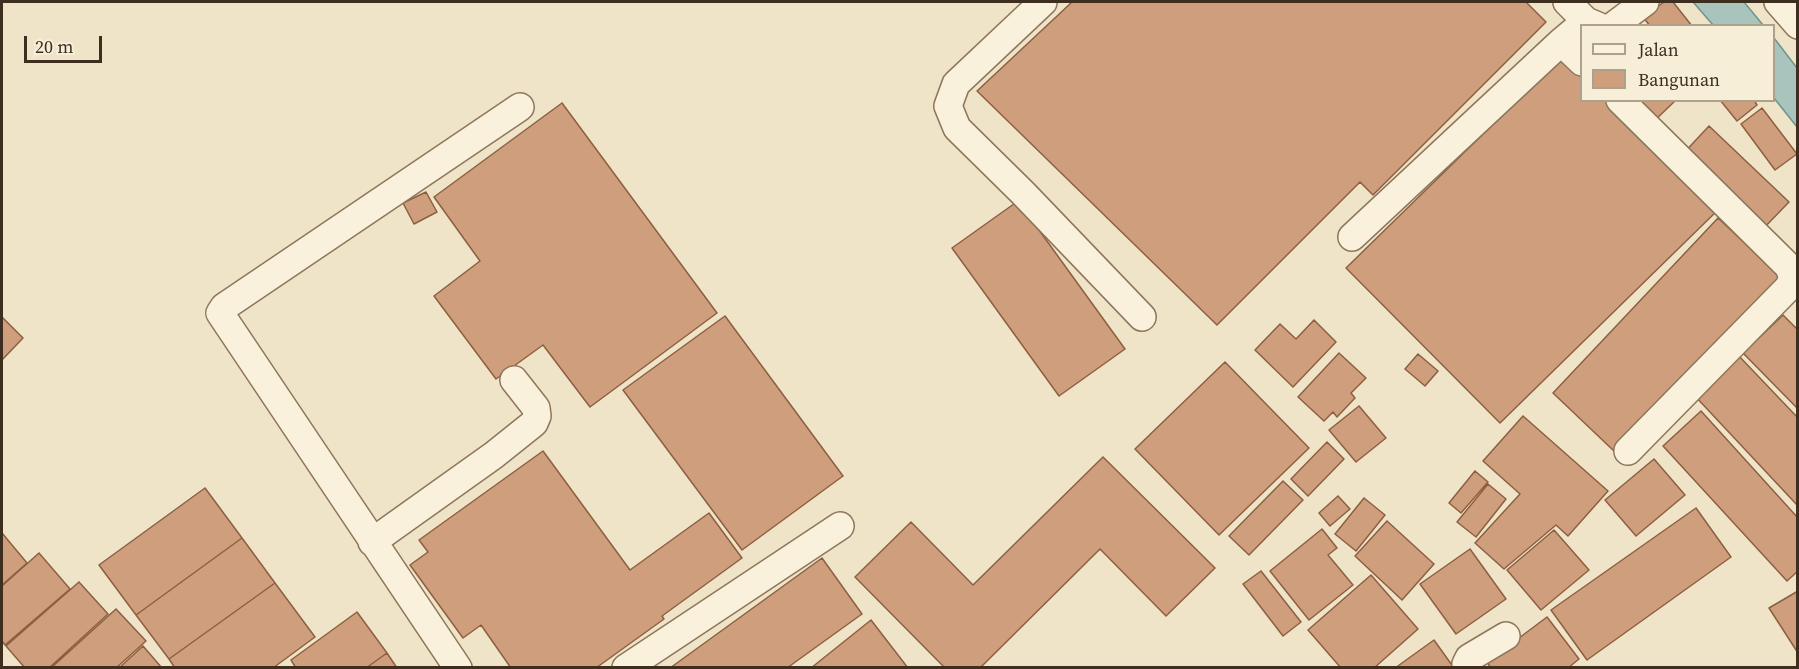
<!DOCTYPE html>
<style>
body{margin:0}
#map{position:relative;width:1799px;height:669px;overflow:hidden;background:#f0e4c8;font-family:"Source Serif 4",serif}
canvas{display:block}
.frame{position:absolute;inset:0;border:3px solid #3d2e20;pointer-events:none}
.legend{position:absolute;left:1580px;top:24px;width:195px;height:78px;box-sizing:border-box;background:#f7eed8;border:2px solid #ada18e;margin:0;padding:8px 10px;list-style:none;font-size:18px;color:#3d2e20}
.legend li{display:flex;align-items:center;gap:12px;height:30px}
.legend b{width:30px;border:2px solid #ada18e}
.scale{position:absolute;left:24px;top:36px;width:78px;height:27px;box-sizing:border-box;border:3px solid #3d2e20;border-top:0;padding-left:8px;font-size:18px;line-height:21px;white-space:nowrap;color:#3d2e20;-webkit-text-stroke:4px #f7eed8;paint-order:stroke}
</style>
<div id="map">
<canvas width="1799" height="669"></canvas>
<div class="frame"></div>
<ul class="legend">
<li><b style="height:8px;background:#faf1dc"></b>Jalan</li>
<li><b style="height:16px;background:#cf9f7d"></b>Bangunan</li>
</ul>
<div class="scale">20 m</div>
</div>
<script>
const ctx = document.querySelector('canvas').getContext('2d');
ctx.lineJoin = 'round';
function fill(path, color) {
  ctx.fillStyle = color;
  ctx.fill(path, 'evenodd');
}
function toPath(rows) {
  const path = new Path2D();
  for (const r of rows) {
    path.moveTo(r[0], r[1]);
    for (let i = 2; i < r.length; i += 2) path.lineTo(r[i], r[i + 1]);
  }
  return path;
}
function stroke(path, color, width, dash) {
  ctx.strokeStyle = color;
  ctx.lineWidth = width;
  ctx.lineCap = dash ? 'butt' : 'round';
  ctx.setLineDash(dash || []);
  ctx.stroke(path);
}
const water = toPath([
 [1693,2,1744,2,1763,25,1713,25,1693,2],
 [1774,38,1797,68,1797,127,1774,98,1774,38]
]);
const building = toPath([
 [1072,2,1526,2,1546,22,1373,195,1360,182,1217,325,977,91,1072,2],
 [1664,2,1673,2,1692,26,1650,26,1643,17,1664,2],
 [1568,51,1582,64,1582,100,1618,100,1722,206,1500,423,1346,268,1568,51],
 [1627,100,1676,100,1651,124,1627,100],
 [1720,100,1754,100,1757,105,1737,121,1720,100],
 [562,103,717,313,590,407,543,345,496,379,434,296,480,261,434,197,562,103],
 [1762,108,1797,154,1775,170,1741,124,1762,108],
 [1709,126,1789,202,1760,232,1680,157,1709,126],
 [426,192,437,212,414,224,403,203,426,192],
 [1018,201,1125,349,1059,396,952,248,1018,201],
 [1718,218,1781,277,1615,452,1553,393,1718,218],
 [1783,315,1798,330,1798,409,1743,353,1783,315],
 [725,316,843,476,742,550,623,390,725,316],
 [2,317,23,338,2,360,2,317],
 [1314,320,1336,342,1293,387,1255,350,1280,324,1296,339,1314,320],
 [1339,353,1366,378,1351,393,1355,398,1337,417,1333,412,1324,421,1298,397,1339,353],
 [1418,354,1438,371,1425,386,1405,369,1418,354],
 [1737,354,1798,418,1798,506,1694,395,1737,354],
 [1225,362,1309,448,1219,535,1135,449,1225,362],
 [1359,406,1386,438,1356,462,1329,430,1359,406],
 [1701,411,1798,518,1798,571,1787,581,1663,446,1701,411],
 [1523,416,1608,491,1568,536,1556,525,1504,569,1475,543,1520,494,1483,461,1523,416],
 [1327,442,1344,459,1308,496,1291,479,1327,442],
 [543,451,630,570,709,513,742,558,662,616,664,619,596,668,511,668,481,625,463,638,410,565,428,552,419,540,543,451],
 [1103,457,1215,568,1166,616,1100,549,980,668,945,668,855,577,911,522,973,585,1103,457],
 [1654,459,1685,495,1636,536,1605,500,1654,459],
 [1475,471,1488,482,1461,513,1449,503,1475,471],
 [1283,481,1303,500,1249,555,1229,536,1283,481],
 [1488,484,1506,499,1476,537,1457,522,1488,484],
 [205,488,242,538,136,615,99,565,205,488],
 [1338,496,1350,509,1330,526,1319,513,1338,496],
 [1364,498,1385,515,1356,551,1335,534,1364,498],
 [1696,508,1731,557,1587,660,1551,610,1696,508],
 [1387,521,1434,564,1402,600,1355,556,1387,521],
 [1322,529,1337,548,1328,555,1353,585,1309,620,1270,571,1322,529],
 [1554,530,1589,570,1541,610,1507,570,1554,530],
 [2,533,27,563,2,585,2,533],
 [242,538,275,583,169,659,136,615,242,538],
 [1470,549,1506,599,1456,634,1420,584,1470,549],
 [39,553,70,589,5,645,2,641,2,586,39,553],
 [822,558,862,614,787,668,670,668,822,558],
 [1261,571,1301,622,1283,636,1243,584,1261,571],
 [1371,575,1418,629,1374,668,1341,668,1308,630,1371,575],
 [79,582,108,614,49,668,25,668,6,646,79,582],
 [275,583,315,637,273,668,175,668,169,659,275,583],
 [1798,591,1798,653,1769,608,1798,591],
 [116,609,146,641,116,668,51,668,116,609],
 [357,612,387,653,366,668,296,668,291,660,357,612],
 [1547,617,1579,659,1568,668,1491,668,1487,662,1547,617],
 [871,620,908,668,811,668,871,620],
 [1434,640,1454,668,1395,668,1434,640],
 [143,646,162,668,119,668,143,646],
 [387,653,397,668,366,668,387,653]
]);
const minor = toPath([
 [1043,2,956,84,948,106,957,128,1023,193,1142,317],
 [1567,2,1586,21],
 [1778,2,1798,25],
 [1613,26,1645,2],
 [1561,42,1582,62],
 [1620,100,1789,267,1793,279,1788,288,1628,451],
 [1352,237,1561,42,1586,21,1598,26],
 [372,542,494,455,534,423,537,416,536,408,514,380],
 [458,668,220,313,224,307,520,107],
 [626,668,840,526],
 [1468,668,1466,664,1469,658,1506,636]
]);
fill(water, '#a9c4bc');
stroke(water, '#6f938a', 1.5);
fill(building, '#cf9f7d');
stroke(building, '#8d5f41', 1.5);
stroke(minor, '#8d765c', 30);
stroke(minor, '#faf1dc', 27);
</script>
